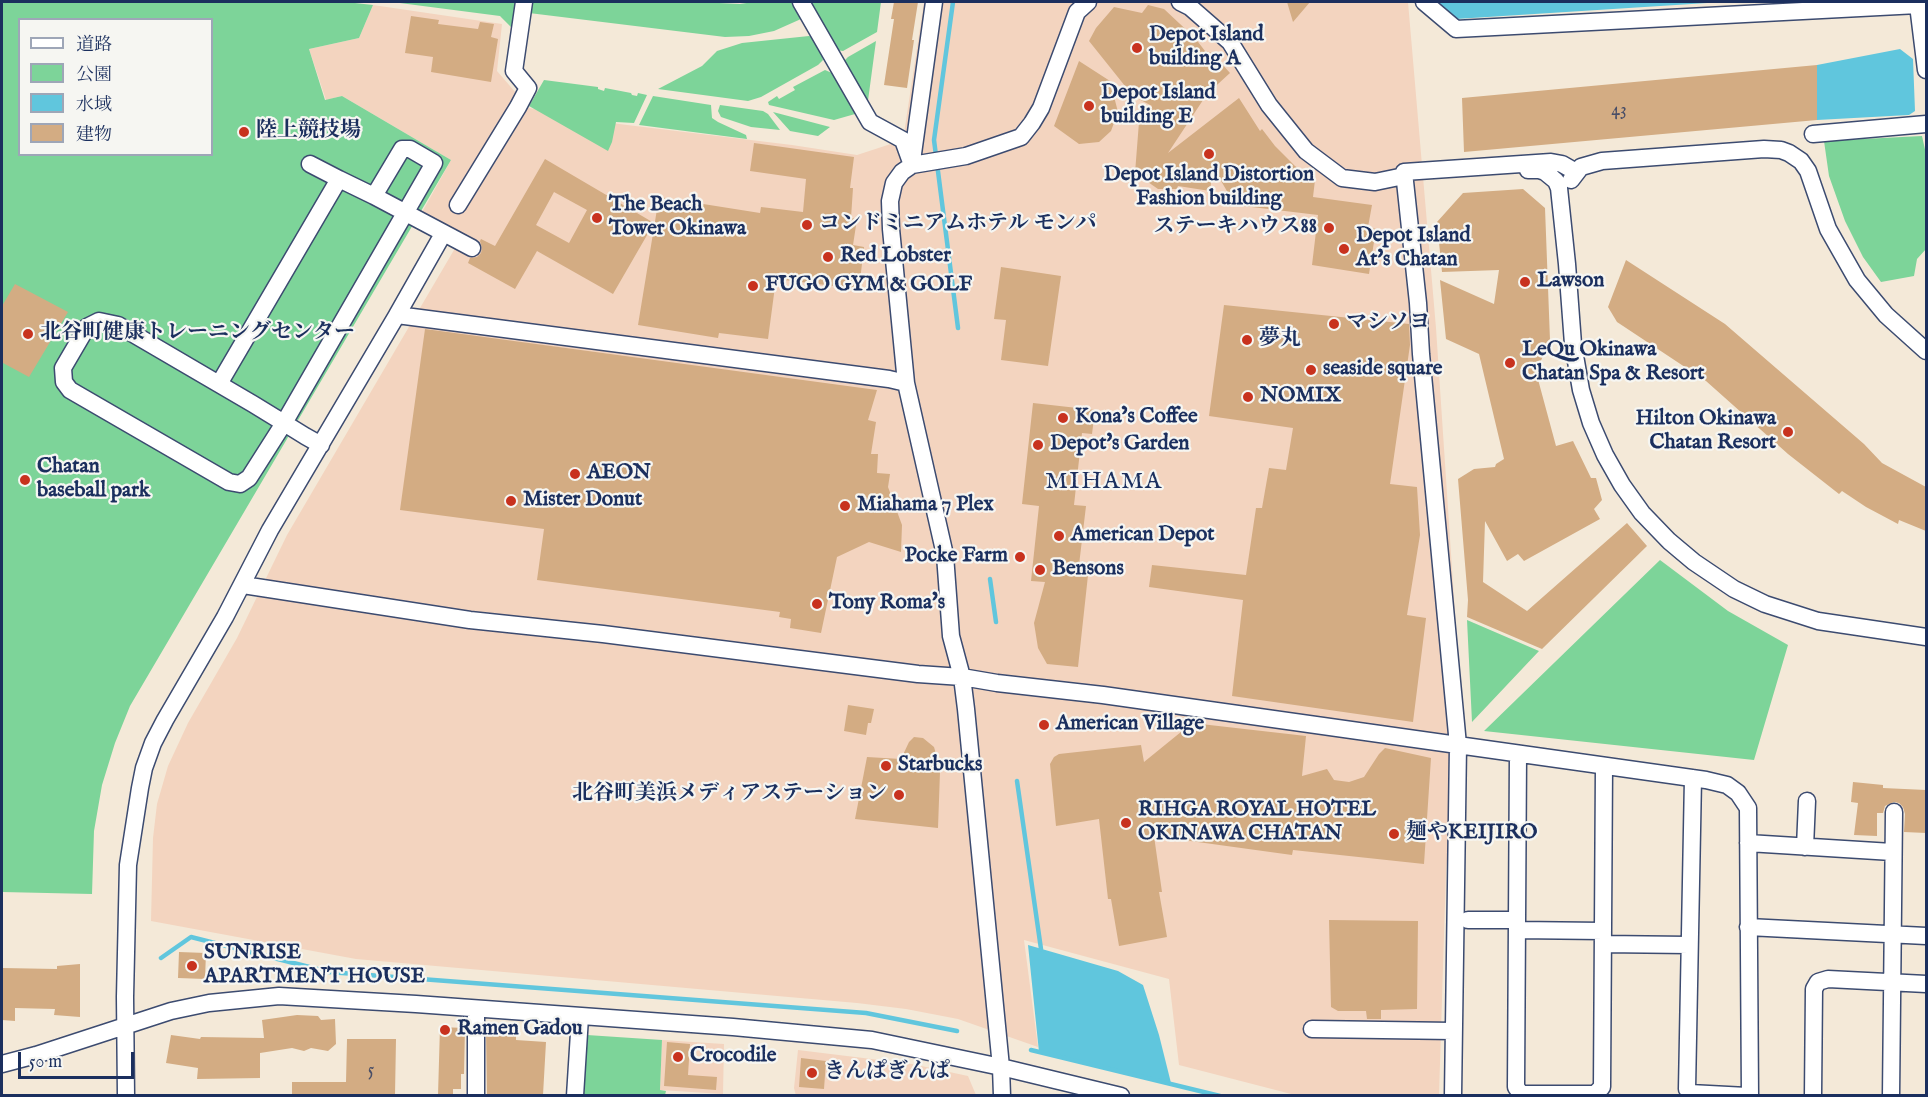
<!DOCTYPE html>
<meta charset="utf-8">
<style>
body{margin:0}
#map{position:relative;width:1928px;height:1097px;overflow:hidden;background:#f4e9d8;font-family:"IM FELL English","Noto Serif JP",serif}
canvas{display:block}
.frame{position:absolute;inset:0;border:3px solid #1b2f5e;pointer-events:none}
.legend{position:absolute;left:18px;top:18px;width:195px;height:138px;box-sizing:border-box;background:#f6f6f2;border:2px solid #9ea6b7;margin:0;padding:8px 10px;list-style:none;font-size:18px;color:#1b2f5e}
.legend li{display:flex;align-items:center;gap:12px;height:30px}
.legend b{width:30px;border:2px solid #9ea6b7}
.scale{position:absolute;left:18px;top:1052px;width:116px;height:27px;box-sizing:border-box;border:3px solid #1b2f5e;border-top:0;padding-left:8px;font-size:18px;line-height:21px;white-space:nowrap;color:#1b2f5e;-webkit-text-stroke:4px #f6f6f2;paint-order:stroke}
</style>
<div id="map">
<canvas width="1928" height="1097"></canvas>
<div class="frame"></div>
<ul class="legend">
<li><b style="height:8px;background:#fff"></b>道路</li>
<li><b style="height:16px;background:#7dd499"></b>公園</li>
<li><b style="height:16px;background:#60c6dd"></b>水域</li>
<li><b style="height:16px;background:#d3ac83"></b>建物</li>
</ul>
<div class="scale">50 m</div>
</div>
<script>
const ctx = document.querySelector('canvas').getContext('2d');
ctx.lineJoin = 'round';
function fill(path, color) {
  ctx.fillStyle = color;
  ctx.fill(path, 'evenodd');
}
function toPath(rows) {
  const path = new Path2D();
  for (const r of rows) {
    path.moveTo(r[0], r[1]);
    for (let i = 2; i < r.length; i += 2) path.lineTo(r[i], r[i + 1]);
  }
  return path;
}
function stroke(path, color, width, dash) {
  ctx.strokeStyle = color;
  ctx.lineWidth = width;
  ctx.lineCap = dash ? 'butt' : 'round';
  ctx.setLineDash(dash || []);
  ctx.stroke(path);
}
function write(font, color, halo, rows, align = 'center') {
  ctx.font = font + ' "IM FELL English","Noto Serif JP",serif';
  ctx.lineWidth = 4.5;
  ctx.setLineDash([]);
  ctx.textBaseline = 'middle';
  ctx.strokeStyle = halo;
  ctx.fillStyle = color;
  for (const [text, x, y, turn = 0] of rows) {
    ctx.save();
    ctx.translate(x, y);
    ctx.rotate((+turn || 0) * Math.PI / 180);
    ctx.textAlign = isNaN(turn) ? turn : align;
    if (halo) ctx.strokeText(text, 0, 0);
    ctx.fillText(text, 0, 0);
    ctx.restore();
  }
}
const built = toPath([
 [924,2,1408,2,1436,328,1463,734,1447,734,1458,745,1446,871,1439,1095,1295,1095,1179,1065,1169,979,1024,940,1038,1047,958,1019,906,1009,857,1003,356,959,151,921,153,838,157,804,168,766,188,723,237,638,287,535,461,238,421,214,451,160,342,96,326,100,309,49,359,38,373,5,502,24,497,71,529,108,619,124,792,145,857,155,903,140],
 [662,1040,724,1044,723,1094,660,1090],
 [798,1050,912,1064,968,1076,976,1095,796,1096,794,1088]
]);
const green = toPath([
 [2,2,346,2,373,5,359,38,309,49,325,100,342,96,451,160,130,706,115,743,102,785,94,831,92,894,2,892],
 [20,20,212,20,212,154,20,154],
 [392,2,516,2,512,28,500,16],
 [530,2,698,2,740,4,753,2,793,2,801,19,774,31,749,36,725,37,529,13],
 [808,2,881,2,877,32,843,51,836,50],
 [809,36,812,37,822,56,823,60,818,65,761,97,748,101,658,89,702,66,717,51,742,43],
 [876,41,867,108,844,66,845,60,848,57],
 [825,70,832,73,855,114,834,120,769,105,768,102,777,96,779,99,795,90,793,87],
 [544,80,598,87,598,89,604,91,605,88,631,93,632,95,637,96,638,93,647,95,634,123,616,122,612,142,608,151,529,106],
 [653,96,711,105,712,118,718,122,746,135,747,139,639,125],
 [720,105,763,111,768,114,780,130,751,127,721,117,718,111],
 [773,112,830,127,818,136,790,131],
 [1922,136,1926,154,1926,249,1917,259,1914,276,1881,282,1863,257,1845,221,1829,176,1824,141],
 [1660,560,1728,611,1788,645,1754,760,1484,731],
 [1467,620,1539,651,1472,722],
 [587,1035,662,1040,660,1090,666,1091,665,1095,584,1095]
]);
const water = toPath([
 [1435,2,1723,2,1456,19],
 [1900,49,1913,59,1915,111,1909,115,1817,120,1817,65],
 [1028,945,1118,971,1143,985,1159,1035,1171,1083,1039,1052]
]);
const stream = toPath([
 [953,2,934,140,958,328],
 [990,579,996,622],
 [1017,781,1041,949],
 [161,958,191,937,329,972,866,1013,957,1031],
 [1031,1050,1220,1096]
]);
const building = toPath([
 [894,2,918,2,912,40,914,40,907,88,884,85,894,19,891,19],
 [1287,2,1310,2,1293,22],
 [1148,5,1164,9,1195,38,1205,51,1212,53,1230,73,1207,94,1168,153,1239,98,1260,131,1262,129,1275,146,1295,166,1315,180,1313,197,1372,205,1368,227,1376,229,1369,274,1312,265,1318,215,1235,205,1213,167,1210,191,1178,186,1177,189,1158,189,1135,173,1139,122,1152,106,1133,96,1089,41,1096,28,1114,7,1142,13],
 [411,16,439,20,438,24,478,29,480,22,494,24,491,37,498,39,491,82,431,72,433,57,405,53],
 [1079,61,1110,81,1118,112,1111,131,1099,142,1079,144,1054,126],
 [1817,65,1817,120,1464,152,1462,98],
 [754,143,854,157,850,188,853,188,851,218,857,219,853,245,864,247,859,289,776,279,768,339,719,333,718,338,638,325,659,197,760,213,761,207,803,212,806,179,750,171],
 [545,159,654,223,613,294,537,251,515,289,468,263,470,258,477,257,481,253,482,248,480,241,481,239,495,246],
 [554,192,587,210,569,243,536,225],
 [1523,189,1545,208,1550,340,1536,372,1556,446,1573,441,1591,478,1596,478,1602,500,1594,509,1600,519,1524,561,1518,554,1507,561,1485,521,1483,582,1527,611,1627,523,1647,546,1542,649,1467,617,1468,600,1458,479,1474,469,1495,467,1496,464,1504,459,1479,354,1446,339,1440,280,1494,304,1499,270,1442,272,1437,222,1463,193],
 [1626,260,1725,324,1864,444,1882,463,1926,487,1926,531,1899,520,1898,524,1866,507,1842,491,1839,494,1788,454,1706,381,1617,322,1608,307],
 [1001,267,1061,276,1048,366,1001,360,1006,320,994,319],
 [15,284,68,312,29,377,3,363,2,357,2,306],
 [1224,305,1409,324,1410,345,1390,484,1417,487,1420,535,1407,615,1426,618,1413,722,1232,696,1243,600,1149,587,1152,565,1246,575,1256,508,1262,508,1269,468,1286,470,1293,428,1209,416],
 [425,329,877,390,868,420,876,422,871,454,878,454,877,473,890,474,888,487,902,525,901,552,869,542,837,557,821,633,790,628,791,619,779,617,780,612,537,580,544,529,400,510],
 [1033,403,1095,410,1092,434,1082,433,1074,505,1086,506,1079,565,1089,566,1078,667,1047,664,1038,648,1034,623,1045,582,1031,581,1039,506,1022,504],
 [848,705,874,709,871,723,868,723,866,735,844,731],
 [1192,723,1306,736,1302,776,1327,769,1334,780,1349,782,1364,777,1379,754,1385,748,1431,758,1424,864,1293,850,1292,855,1154,836,1162,892,1159,892,1167,937,1119,946,1111,899,1108,899,1099,819,1056,826,1050,764,1054,757,1059,754,1141,745,1144,762],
 [914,737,923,738,934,747,936,754,934,765,940,772,938,828,855,819,867,757,901,759,909,742],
 [1853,782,1883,785,1883,788,1926,790,1926,833,1904,832,1905,814,1903,807,1899,803,1894,802,1885,806,1883,813,1877,813,1877,836,1854,835,1858,803,1851,802],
 [1329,920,1418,921,1417,1009,1381,1010,1381,1019,1367,1019,1366,1011,1338,1011,1331,1007],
 [179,952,206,953,205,979,178,978],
 [80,964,80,1017,54,1015,55,1009,15,1008,15,1021,2,1020,2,968,57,969,57,966],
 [297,1015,318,1016,321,1020,335,1019,336,1044,328,1051,311,1048,304,1051,292,1048,260,1053,260,1078,197,1079,198,1068,166,1063,171,1035,200,1039,201,1037,264,1038,262,1020],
 [440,1027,465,1028,464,1074,461,1074,461,1089,453,1089,453,1095,438,1095],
 [500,1031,516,1033,516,1040,546,1042,543,1095,513,1094,513,1095,487,1095,486,1032,500,1033],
 [347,1039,396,1039,395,1095,292,1095,292,1082,346,1082],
 [667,1042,690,1044,688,1075,717,1077,716,1090,664,1086],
 [801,1058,826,1061,824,1089,799,1087]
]);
const minor = toPath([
 [801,2,870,122,903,140,912,165],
 [1180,2,1190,7,1230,42,1269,105,1306,151,1342,178,1375,182,1404,176],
 [1424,2,1456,29,1918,5,1926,70],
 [1813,134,1926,124],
 [912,161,934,2],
 [310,164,339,179],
 [1528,170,1539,170,1545,172,1556,181,1559,188,1567,264,1573,344,1581,390,1591,423,1605,455,1622,485,1642,513,1669,541,1694,562,1734,589,1765,604,1818,621,1926,637],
 [1571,180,1581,167,1602,161,1764,149,1781,150,1789,153,1801,161,1808,171,1828,229,1857,280,1886,315,1926,351],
 [458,205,518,107,528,88,514,71,524,2],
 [397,315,443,234],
 [219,384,339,179,374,196,472,248],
 [321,445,305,436,284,423,253,404,118,325,99,321,87,327,63,368,64,382,70,390,229,482,240,484,249,478,284,423,434,163,410,149,402,149,374,196],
 [243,585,470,620,603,634,918,674,962,677,997,683,1103,695,1706,780,1727,785,1738,793,1748,808,1750,1096],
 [1518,754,1516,1087,1521,1094,1595,1094,1602,1087,1604,766],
 [1693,778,1687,1089,1690,1093,1747,1096],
 [1748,843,1892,852],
 [1805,847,1807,801],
 [1468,920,1517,920],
 [1748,927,1926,936],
 [1517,930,1603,931],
 [1603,944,1689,945],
 [1312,1029,1453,1031],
 [2,1064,36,1055,171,1011,209,1003,279,996,416,1004,733,1027,872,1040,1001,1067,1121,1096],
 [126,1096,125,997,128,865,140,788,144,768,153,743,165,720,225,617,270,530,397,315,889,379,906,383],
 [476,1096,476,1009],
 [575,1096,580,1017],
 [1002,1096,1001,1067,966,709,962,677,951,636,945,555,906,383,891,229,890,201,894,183,902,172,912,165,966,156,1021,137,1032,123,1041,108,1077,12,1088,2],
 [1453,1096,1458,745,1421,354,1418,303,1404,172,1551,162,1562,164,1576,172],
 [1813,1096,1814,989,1818,982,1828,979,1926,984],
 [1891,1096,1894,812]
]);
const markers = [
 [1137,48,6,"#c8321e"],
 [1089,106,6,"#c8321e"],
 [244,132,6,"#c8321e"],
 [1209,154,6,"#c8321e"],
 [597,218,6,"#c8321e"],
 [807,225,6,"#c8321e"],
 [1329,228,6,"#c8321e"],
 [1344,249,6,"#c8321e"],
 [828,257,6,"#c8321e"],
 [1525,282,6,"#c8321e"],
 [753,286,6,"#c8321e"],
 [1334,324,6,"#c8321e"],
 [28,334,6,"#c8321e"],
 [1247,340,6,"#c8321e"],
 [1510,363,6,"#c8321e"],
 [1311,370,6,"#c8321e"],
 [1248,397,6,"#c8321e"],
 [1063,418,6,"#c8321e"],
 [1788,432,6,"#c8321e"],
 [1038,445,6,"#c8321e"],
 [575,474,6,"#c8321e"],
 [25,480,6,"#c8321e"],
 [511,501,6,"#c8321e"],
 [845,506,6,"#c8321e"],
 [1059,536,6,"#c8321e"],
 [1020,557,6,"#c8321e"],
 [1040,570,6,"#c8321e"],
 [817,604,6,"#c8321e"],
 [1044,725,6,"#c8321e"],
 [886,766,6,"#c8321e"],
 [899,795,6,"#c8321e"],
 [1126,823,6,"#c8321e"],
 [1394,834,6,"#c8321e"],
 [192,966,6,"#c8321e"],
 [445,1030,6,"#c8321e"],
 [678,1057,6,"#c8321e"],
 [812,1073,6,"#c8321e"]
];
const numberNames = [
 ["43",1619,111],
 ["5",371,1071]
];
const poiNames = [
 ["Depot Island",1149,36],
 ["building A",1149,60],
 ["Depot Island",1101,94],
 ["building E",1101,118],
 ["陸上競技場",256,132],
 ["Depot Island Distortion",1209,176,"center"],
 ["Fashion building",1209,200,"center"],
 ["The Beach",609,206],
 ["Tower Okinawa",609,230],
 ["コンドミニアムホテル モンパ",819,225],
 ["ステーキハウス88",1317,228,"right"],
 ["Depot Island",1356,237],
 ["At's Chatan",1356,261],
 ["Red Lobster",840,257],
 ["Lawson",1537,282],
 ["FUGO GYM & GOLF",765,286],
 ["マシソヨ",1346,324],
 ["北谷町健康トレーニングセンター",40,334],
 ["夢丸",1259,340],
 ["LeQu Okinawa",1522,351],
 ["Chatan Spa & Resort",1522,375],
 ["seaside square",1323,370],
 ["NOMIX",1260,397],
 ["Kona’s Coffee",1075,418],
 ["Hilton Okinawa",1776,420,"right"],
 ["Chatan Resort",1776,444,"right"],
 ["Depot's Garden",1050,445],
 ["Chatan",37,468],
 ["baseball park",37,492],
 ["AEON",587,474],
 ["Mister Donut",523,501],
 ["Miahama 7 Plex",857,506],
 ["American Depot",1071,536],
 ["Pocke Farm",1008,557,"right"],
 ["Bensons",1052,570],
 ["Tony Roma's",829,604],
 ["American Village",1056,725],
 ["Starbucks",898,766],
 ["北谷町美浜メディアステーション",887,795,"right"],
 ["RIHGA ROYAL HOTEL",1138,811],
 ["OKINAWA CHATAN",1138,835],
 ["麺やKEIJIRO",1406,834],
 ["SUNRISE",204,954],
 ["APARTMENT HOUSE",204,978],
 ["Ramen Gadou",457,1030],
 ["Crocodile",690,1057],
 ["きんぱぎんぱ",824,1073]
];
const quarterNames = [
 ["MIHAMA",1104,483]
];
fill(built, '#f3d4bf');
fill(green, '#7dd499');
fill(water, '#60c6dd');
stroke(stream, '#60c6dd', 4.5);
fill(building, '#d3ac83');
stroke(minor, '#3c4b70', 19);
stroke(minor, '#fff', 16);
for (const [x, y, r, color] of markers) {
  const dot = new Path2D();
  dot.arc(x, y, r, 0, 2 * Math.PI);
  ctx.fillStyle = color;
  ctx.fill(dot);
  stroke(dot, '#f6f6f2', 2);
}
write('18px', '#494e67', null, numberNames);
write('bold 21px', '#1b2f5e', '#f6f6f2', poiNames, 'left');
ctx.letterSpacing = '1.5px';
write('24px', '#1b2f5e', '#f6f6f2', quarterNames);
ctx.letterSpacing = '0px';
</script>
